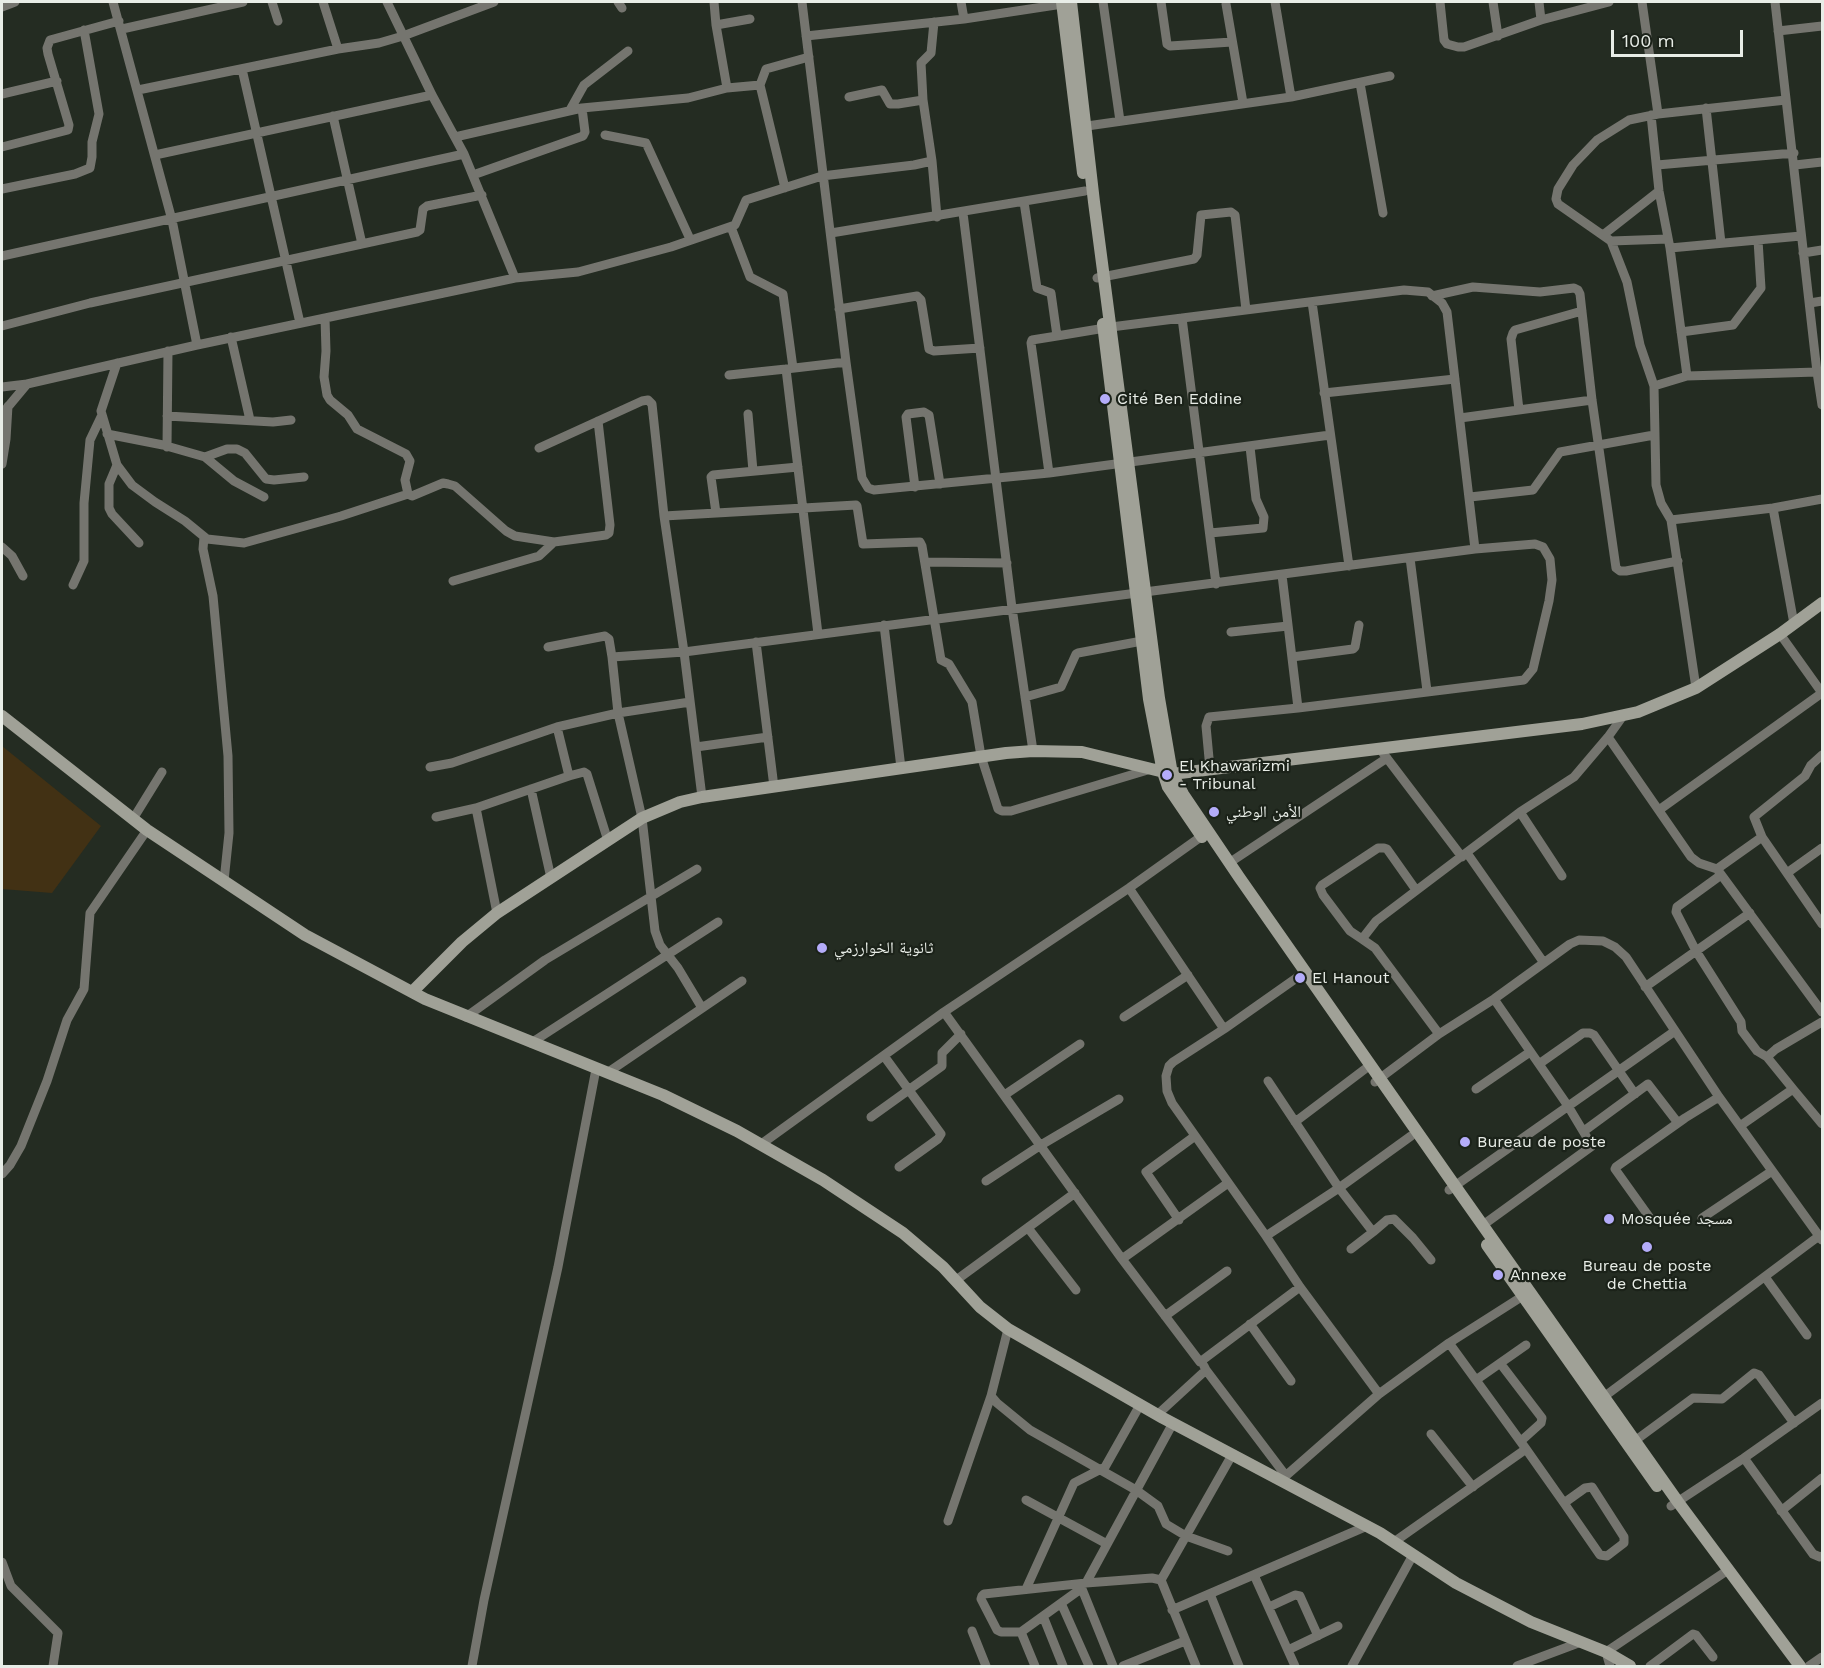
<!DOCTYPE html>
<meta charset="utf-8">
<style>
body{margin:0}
#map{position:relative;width:1824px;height:1668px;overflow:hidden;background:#242c22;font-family:"Work Sans",sans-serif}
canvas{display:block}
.frame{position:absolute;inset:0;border:3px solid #e8ede7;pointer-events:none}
.scale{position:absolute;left:1611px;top:30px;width:132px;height:27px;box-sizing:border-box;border:3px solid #e8ede7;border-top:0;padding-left:8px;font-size:18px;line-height:21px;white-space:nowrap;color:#e8ede7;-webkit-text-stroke:4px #1b2219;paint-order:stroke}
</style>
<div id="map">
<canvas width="1824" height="1668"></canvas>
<div class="frame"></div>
<div class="scale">100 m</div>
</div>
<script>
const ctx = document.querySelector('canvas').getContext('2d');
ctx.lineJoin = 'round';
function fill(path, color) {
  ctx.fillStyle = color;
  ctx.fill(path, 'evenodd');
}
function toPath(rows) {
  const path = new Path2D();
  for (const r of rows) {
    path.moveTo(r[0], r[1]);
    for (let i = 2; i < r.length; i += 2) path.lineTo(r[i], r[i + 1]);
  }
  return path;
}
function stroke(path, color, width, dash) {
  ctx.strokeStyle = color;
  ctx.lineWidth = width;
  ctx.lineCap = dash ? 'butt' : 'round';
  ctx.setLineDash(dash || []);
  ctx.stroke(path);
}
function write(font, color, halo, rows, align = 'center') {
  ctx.font = font + ' "Work Sans","Noto Naskh Arabic",sans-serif';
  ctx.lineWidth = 4.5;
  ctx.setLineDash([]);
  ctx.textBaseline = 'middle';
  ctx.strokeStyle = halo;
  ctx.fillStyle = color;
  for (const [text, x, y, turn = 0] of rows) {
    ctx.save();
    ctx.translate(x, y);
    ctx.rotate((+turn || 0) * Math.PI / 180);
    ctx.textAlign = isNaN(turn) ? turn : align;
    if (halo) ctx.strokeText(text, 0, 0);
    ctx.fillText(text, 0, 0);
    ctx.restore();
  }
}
const green = toPath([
 [2,746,101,826,52,893,2,889]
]);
const street = toPath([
 [113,2,172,220,197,345],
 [272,2,278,21],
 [387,2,432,95,464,154,515,278,578,272,671,247,735,225,746,200,822,176,914,165,932,161,937,217],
 [618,2,622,8],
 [714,2,716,25,727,88,760,85],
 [802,2,846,362,862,478,868,488,874,490,1049,473,1330,435],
 [961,2,964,19],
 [1103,2,1120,121],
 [1161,2,1167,44,1170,46,1232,42],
 [1440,2,1444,40,1447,44,1458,47,1464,47,1541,20,1609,2],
 [1493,2,1498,36],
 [1539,2,1541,20],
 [1642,2,1658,114,1786,100],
 [1775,2,1817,372,1822,405],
 [1226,4,1243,103],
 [2,7,15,2],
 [716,25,750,19],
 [122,29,243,2],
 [1778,31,1822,26],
 [806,36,964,19,1069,3],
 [338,49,379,43,403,36,494,2],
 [242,69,300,323],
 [1360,83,1383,213],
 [138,90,338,49,323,2],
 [2,94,57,81],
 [849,97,882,90,890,104,898,104,923,100],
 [1291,97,1390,76],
 [1706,108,1721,243],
 [570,110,584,85,628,51],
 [1658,114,1629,120,1597,140,1573,165,1558,189,1556,199,1558,204,1611,241,1668,239],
 [1651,115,1659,191,1670,248,1687,376,1817,372],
 [333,116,362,244],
 [1080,127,1291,97,1275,2],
 [605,135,646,143,690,239],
 [455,137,582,108,688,98,727,88],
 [2,147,68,130,69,125,48,54,47,48,50,40,119,21],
 [155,155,432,95],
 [932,161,923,100,921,63,931,53,934,22],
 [1657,165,1794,153],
 [1795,165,1822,162],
 [473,175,583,136,585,132,582,108],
 [785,188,760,85,766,69,809,57],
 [2,189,75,174,90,168,92,157,92,142,99,114,84,30],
 [963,213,1012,608,1033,751],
 [731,227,750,277,783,294,793,368],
 [831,233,1085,191],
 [1603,235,1659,191],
 [1611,241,1627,282,1640,345,1654,386],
 [1670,248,1801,236],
 [1803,253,1822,250],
 [2,256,464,154],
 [1097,278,1194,259,1197,255,1201,215,1231,212,1235,215,1246,310],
 [1432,296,1473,287,1540,292,1574,288,1578,290,1580,294,1592,400,1616,568,1620,571,1626,571,1678,561],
 [1312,302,1349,566],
 [1810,303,1822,301],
 [839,309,917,296,921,300,929,349,934,351,980,348],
 [325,318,326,351,324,377,327,395,330,400,348,415,357,429,406,454,410,461,405,480,408,494,412,496,443,483,448,484,455,486,506,531,515,536,554,542,606,535,609,533,610,525,598,421],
 [1182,318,1216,584],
 [2,326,90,303,417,232,420,230,423,209,427,206,482,195],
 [1681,332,1733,325,1761,288,1758,240],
 [231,337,250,420],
 [117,363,101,411,117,465,132,485,155,502,185,521,207,539,244,543,341,516,408,494],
 [729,375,786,369],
 [2,387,27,384],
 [1324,393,1455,379],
 [1519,410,1511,339,1513,333,1515,330,1582,311],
 [2,414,27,384,197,345,515,278],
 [748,414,753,471],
 [167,416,273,422,291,420],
 [1460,418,1592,400],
 [107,434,163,445,205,457,234,481,264,497],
 [167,447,168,351],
 [539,448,642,401,648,400,652,404,664,516,684,652,702,797],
 [205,457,227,449,237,449,245,453,266,479,274,480,304,477],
 [2,464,6,439,8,406],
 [117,465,109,484,109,508,112,514,139,543],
 [1049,473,1031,343,1032,340,1057,336],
 [915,487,906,417,908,414,924,412,929,415,940,484],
 [1470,497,1533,490,1560,452,1654,435],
 [1773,508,1794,624],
 [716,513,711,477,713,475,798,467],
 [664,516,856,505,857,506,863,544,920,542,922,546,941,660,949,664,972,702,981,756,998,809,1002,811,1011,811,1151,769],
 [1671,520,1661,503,1656,485,1654,386,1687,376],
 [1210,533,1263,528,1264,517,1256,499,1250,447],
 [204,537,203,549,213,596,228,756,229,833,224,881],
 [2,547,12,556,23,576],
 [1410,558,1427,691],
 [925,562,1007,563],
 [1282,575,1298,708,1524,680,1533,669,1549,601,1552,580,1550,559,1543,547,1535,544,1475,549],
 [453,581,539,556,554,542],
 [73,585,84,561,84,503,90,440,101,417],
 [884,625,901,768],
 [1231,632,1288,626],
 [818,634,786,369,846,362],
 [1780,634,1822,693],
 [756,642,774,787],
 [548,647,605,636,609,639,612,657],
 [1292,657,1353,649,1355,647,1359,625],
 [1696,688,1671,520,1773,508,1822,499],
 [1025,697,1061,687,1076,654,1078,653,1142,641],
 [1608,737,1691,857,1699,863,1717,869],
 [696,747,768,737],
 [1383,753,1462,857],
 [1822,755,1811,765,1805,776,1754,817,1762,837,1822,924],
 [430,767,452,763,557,727,618,713,690,702],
 [1210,769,1206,726,1209,717,1298,708],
 [569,776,584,772,587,774,608,841],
 [531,789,551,878],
 [1659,810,1822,693],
 [1520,812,1562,876],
 [436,817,476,808],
 [133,819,162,772],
 [1762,837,1717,869,1822,1012],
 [1467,853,1544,963],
 [1229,863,1387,758],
 [1787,873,1822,848],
 [1721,875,1677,907,1676,912,1696,951,1741,1022,1742,1031,1757,1051,1767,1057],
 [1129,888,1224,1029],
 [497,913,476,808,569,776,557,727],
 [1362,939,1350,931,1323,895,1320,888,1322,885,1378,848,1384,848,1387,849,1416,890],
 [1305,972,1224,1029,1173,1062,1169,1066,1166,1076,1167,1091,1172,1103,1266,1236,1300,1287,1379,1394],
 [1645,987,1750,913],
 [702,1008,678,968,660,945,655,931,642,818,618,713,612,657,684,652,1475,549,1447,312,1442,303,1428,292,1404,290,1111,327,1057,336,1051,293,1037,288,1024,202],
 [944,1012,1122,1259,1200,1362,1300,1287],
 [466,1017,545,960,697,869],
 [1124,1017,1188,975],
 [1439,1034,1375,948,1362,939,1376,921,1520,812,1574,777,1608,737,1623,716],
 [531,1043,718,922],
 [884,1056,941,1134,938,1139,899,1167],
 [1539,1064,1583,1033,1590,1033,1594,1035,1635,1094],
 [607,1073,742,981],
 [1268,1081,1339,1188,1373,1232,1387,1220,1394,1219,1413,1238,1431,1260],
 [1375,1082,1439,1034,1494,999,1570,944,1579,940,1603,941,1615,947,1626,957,1719,1097,1822,1240],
 [1476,1089,1530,1052],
 [1793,1089,1767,1057,1776,1049,1822,1022],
 [1006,1094,1080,1044],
 [871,1117,942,1066,942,1053,961,1034],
 [1295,1122,1365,1069],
 [1740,1126,1793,1089,1822,1124],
 [1584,1131,1648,1084,1678,1123],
 [760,1145,944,1012,1129,888,1202,836],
 [2,1174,10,1165,21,1146,47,1081,67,1020,84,989,90,913,147,830],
 [986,1181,1041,1145,1119,1099],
 [1449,1190,1675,1031],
 [1650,1218,1615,1169,1616,1167,1685,1118,1719,1097],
 [1702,1218,1772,1171],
 [1179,1220,1146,1172,1195,1136],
 [1483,1225,1592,1146,1568,1106,1494,999],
 [1028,1228,1076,1290],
 [1266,1236,1339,1188,1411,1136],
 [1351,1249,1373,1232],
 [1122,1259,1228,1183],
 [1765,1277,1807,1335],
 [955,1281,1075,1193],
 [1165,1316,1227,1271],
 [1250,1324,1291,1381],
 [1008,1329,991,1396,997,1403,1030,1430,1136,1490,1158,1506,1166,1524,1186,1536,1228,1551],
 [1449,1343,1526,1449,1564,1503,1600,1555,1607,1556,1624,1543,1624,1537,1592,1487,1585,1488,1564,1503],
 [1500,1363,1542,1418,1541,1423,1521,1441],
 [1206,1370,1286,1476],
 [1476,1380,1526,1345],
 [1605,1396,1819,1236],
 [1157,1415,1206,1370,1204,1366],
 [1431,1434,1473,1487],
 [1636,1440,1693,1398,1722,1399,1754,1373,1759,1375,1794,1423],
 [1744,1458,1813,1554,1820,1557,1822,1556],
 [1281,1480,1379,1394,1449,1343,1526,1294],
 [1026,1500,1107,1544],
 [1671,1506,1744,1458,1822,1403],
 [1781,1511,1822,1478],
 [948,1521,991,1396],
 [1394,1542,1526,1449],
 [2,1562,11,1586,58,1633,53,1666],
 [1254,1575,1295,1666],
 [1161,1580,1232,1455],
 [1086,1583,1152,1578,1161,1580,1196,1666],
 [1080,1584,1113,1666],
 [1026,1589,1074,1483,1105,1467,1140,1405],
 [1210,1594,1239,1666],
 [1061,1603,1089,1666],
 [1269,1607,1295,1595,1300,1596,1318,1636],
 [1172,1610,1367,1526],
 [1043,1616,1063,1666],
 [972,1631,986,1666],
 [1021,1632,1001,1632,997,1630,981,1599,982,1596,984,1594,1086,1583,1173,1423],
 [1288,1650,1338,1626],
 [472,1666,484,1600,558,1267,596,1069],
 [1035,1666,1021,1632,1082,1588],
 [1123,1666,1185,1641],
 [1352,1666,1413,1555],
 [1517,1666,1581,1642],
 [1610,1666,1606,1652,1728,1570],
 [1650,1666,1693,1634,1696,1635,1713,1657],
 [1809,1666,1822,1657]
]);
const secondary = toPath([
 [1062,2,1083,173],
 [1071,2,1094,202,1159,698,1172,774,1183,794,1239,877,1455,1186,1678,1502,1800,1666],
 [1103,324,1149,699,1163,772,1168,787,1202,837],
 [2,716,147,830,305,935,425,999,663,1095,737,1131,823,1180,903,1233,943,1267,980,1307,1008,1329,1163,1418,1380,1533,1456,1583,1531,1622,1606,1652,1630,1666],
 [412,992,462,942,497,913,642,818,680,802,702,797,1006,753,1033,751,1082,752,1172,774,1582,724,1638,712,1696,688,1780,634,1822,603],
 [1487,1245,1657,1486]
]);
const markers = [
 [1105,399,6,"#b4acf9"],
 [1167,775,6,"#b4acf9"],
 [1214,812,6,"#b4acf9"],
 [822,948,6,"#b4acf9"],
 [1300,978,6,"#b4acf9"],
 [1465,1142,6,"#b4acf9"],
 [1609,1219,6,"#b4acf9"],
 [1647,1247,6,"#b4acf9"],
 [1498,1275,6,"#b4acf9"]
];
const poiNames = [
 ["Cité Ben Eddine",1117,399],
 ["El Khawarizmi",1179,766],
 ["- Tribunal",1179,784],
 ["الأمن الوطني",1226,812],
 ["ثانوية الخوارزمي",834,948],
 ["El Hanout",1312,978],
 ["Bureau de poste",1477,1142],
 ["Mosquée مسجد",1621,1219],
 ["Bureau de poste",1647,1266,"center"],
 ["de Chettia",1647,1284,"center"],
 ["Annexe",1510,1275]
];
fill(green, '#423114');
stroke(street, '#75756f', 9);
stroke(secondary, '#a0a197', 12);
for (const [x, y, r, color] of markers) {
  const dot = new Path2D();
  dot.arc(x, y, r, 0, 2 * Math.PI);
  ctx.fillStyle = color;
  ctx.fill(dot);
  stroke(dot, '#1b2219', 2);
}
write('16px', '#e8ede7', '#1b2219', poiNames, 'left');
</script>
